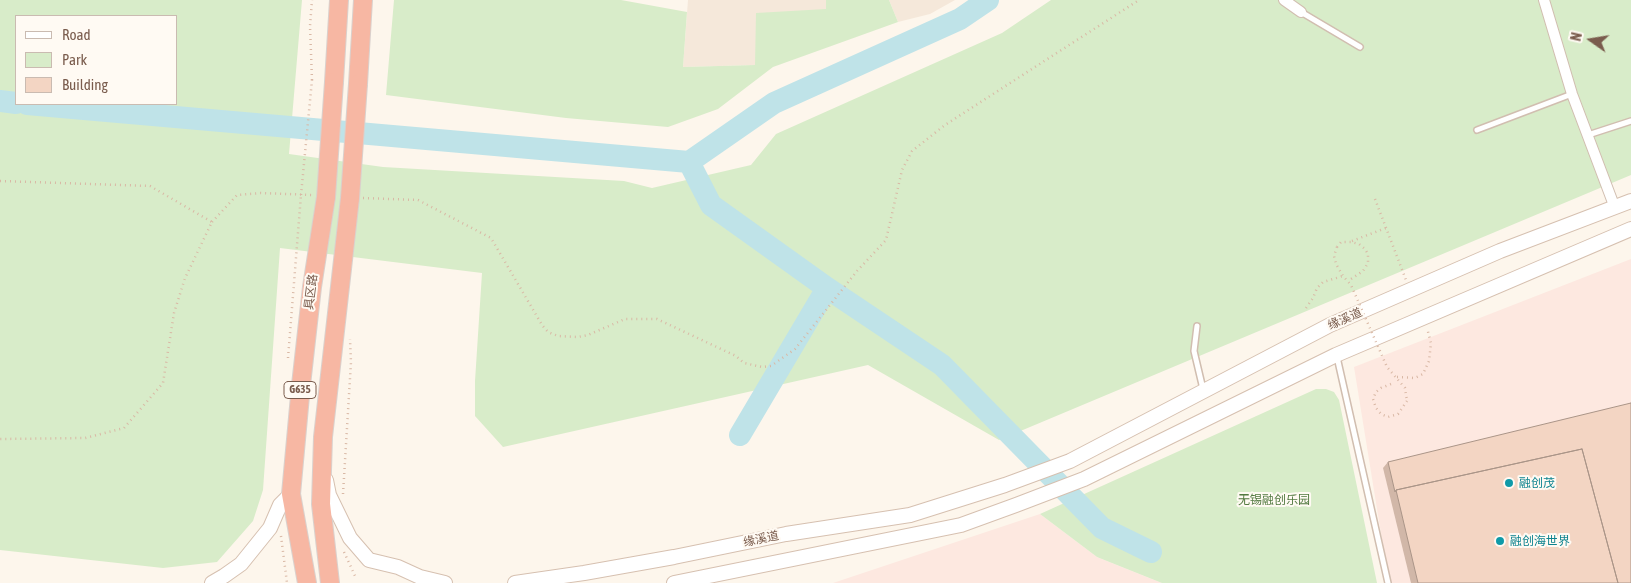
<!DOCTYPE html>
<meta charset="utf-8">
<style>
body{margin:0}
#map{position:relative;width:1631px;height:583px;overflow:hidden;background:#fdf6ec;font-family:"Asap Condensed",sans-serif}
canvas{display:block}
.legend{position:absolute;left:15px;top:15px;width:162px;height:90px;box-sizing:border-box;background:#fffaf3;border:1px solid #cabbb1;margin:0;padding:6px 9px;list-style:none;font-size:15px;color:#7a5c4d}
.legend li{display:flex;align-items:center;gap:10px;height:25px}
.legend b{width:25px;border:1px solid #cabbb1}
.north{position:absolute;left:1566px;top:15px;width:50px;height:50px;-webkit-text-stroke:4px #fffaf3;paint-order:stroke;rotate:283deg;font-size:14px;font-weight:700;line-height:20px;text-align:center;color:#7a5c4d}
.north::after{content:'';display:block;margin:auto;width:18px;height:22px;background:#7a5c4d;clip-path:polygon(50% 0,100% 100%,50% 72%,0 100%)}
</style>
<div id="map">
<canvas width="1631" height="583"></canvas>
<ul class="legend">
<li><b style="height:6px;background:#fff"></b>Road</li>
<li><b style="height:14px;background:#d8ecc9"></b>Park</li>
<li><b style="height:14px;background:#f3d5c3"></b>Building</li>
</ul>
<div class="north">N</div>
</div>
<script>
const ctx = document.querySelector('canvas').getContext('2d');
ctx.lineJoin = 'round';
function fill(path, color) {
  ctx.fillStyle = color;
  ctx.fill(path, 'evenodd');
}
function toPath(rows) {
  const path = new Path2D();
  for (const r of rows) {
    path.moveTo(r[0], r[1]);
    for (let i = 2; i < r.length; i += 2) path.lineTo(r[i], r[i + 1]);
  }
  return path;
}
function stroke(path, color, width, dash) {
  ctx.strokeStyle = color;
  ctx.lineWidth = width;
  ctx.lineCap = dash ? 'butt' : 'round';
  ctx.setLineDash(dash || []);
  ctx.stroke(path);
}
function write(font, color, halo, rows, align = 'center') {
  ctx.font = font + ' "Asap Condensed","Noto Sans SC",sans-serif';
  ctx.lineWidth = 4;
  ctx.setLineDash([]);
  ctx.textBaseline = 'middle';
  ctx.strokeStyle = halo;
  ctx.fillStyle = color;
  for (const [text, x, y, turn = 0] of rows) {
    ctx.save();
    ctx.translate(x, y);
    ctx.rotate((+turn || 0) * Math.PI / 180);
    ctx.textAlign = isNaN(turn) ? turn : align;
    if (halo) ctx.strokeText(text, 0, 0);
    ctx.fillText(text, 0, 0);
    ctx.restore();
  }
}
const residential = toPath([
 [688,0,826,0,826,9,755,65,683,67],
 [889,0,955,0,930,14,898,22]
]);
const commercial = toPath([
 [1631,259,1631,583,1389,583,1354,367],
 [1040,514,1097,557,1162,583,833,583]
]);
const green = toPath([
 [0,0,302,0,289,154,383,167,624,181,652,188,751,165,776,134,1002,33,1051,0,1631,0,1631,175,999,440,868,365,503,447,475,416,475,381,482,273,280,248,263,490,253,521,217,562,163,568,0,550],
 [16,16,176,16,176,104,16,104],
 [394,0,621,0,687,12,683,67,755,65,756,13,826,9,826,0,889,0,898,22,773,67,718,109,668,127,566,118,386,95],
 [1316,389,1326,389,1334,392,1339,400,1377,583,1162,583,1097,557,1040,514]
]);
const river = toPath([
 [988,0,960,19,774,103,689,162,711,205,827,288,942,365,1102,528,1151,552],
 [0,101,16,103],
 [27,104,689,162],
 [740,435,827,288]
]);
const path = toPath([
 [312,80,310,26,312,0],
 [0,181,150,186,212,222,185,278,174,313,163,383,124,428,85,438,0,439],
 [363,198,418,200,491,238,542,325,548,332,558,336,578,337,588,335,625,319,657,319,736,356,744,363,762,367,771,366,795,349,857,271,886,240,902,170,912,151,945,125,1139,0],
 [1375,199,1406,280],
 [212,222,237,195,261,193,313,195],
 [1352,241,1386,228],
 [1337,247,1341,242,1351,242,1359,244,1365,249,1368,254,1368,263,1363,271,1351,279],
 [1306,308,1313,298,1317,288,1323,282,1343,276],
 [288,358,301,195],
 [1397,377,1415,378,1423,374,1429,361,1431,343,1427,328],
 [1391,384,1381,388,1376,392,1373,399,1376,408,1381,414,1388,417,1398,414,1407,401],
 [343,494,351,362,350,339],
 [281,536,287,583],
 [344,552,356,578]
]);
const lane = toPath([
 [1301,12,1360,47],
 [1477,130,1572,94],
 [1588,135,1631,121],
 [1197,326,1194,351,1203,389],
 [1337,357,1388,583]
]);
const street = toPath([
 [1284,0,1301,12],
 [1544,0,1572,94,1615,208]
]);
const secondary = toPath([
 [326,480,329,495,350,538,369,560,398,567,420,577,445,583],
 [212,583,224,576,241,564,270,528,280,505,291,494],
 [515,583,584,573,674,557,786,534,910,515,1005,485,1070,461,1330,325,1500,251,1631,201],
 [674,583,961,525,1016,505,1084,479,1336,355,1631,229]
]);
const highway = toPath([
 [334,82,339,0],
 [358,84,363,0],
 [307,583,291,494,301,385,312,287,326,197],
 [330,583,321,504,323,437,350,198]
]);
const pathBridge = toPath([
 [301,195,312,80],
 [1337,247,1334,256,1336,264,1343,276,1351,285,1387,367,1405,388,1407,401]
]);
const highwayBridge = toPath([
 [326,197,334,82],
 [350,198,358,84]
]);
const wall = toPath([
 [1388,462,1631,583,1411,583,1383,468]
]);
const building = toPath([
 [1631,403,1631,583,1618,583,1582,449,1396,490,1395,492,1388,462,1631,403],
 [1582,449,1618,583,1418,583,1396,490,1582,449]
]);
const markers = [
 [1509,483,5,"#0f9aa8"],
 [1500,541,5,"#0f9aa8"]
];
const shields = [
 [300,390,32]
];
const shieldNames = [
 ["G635",300,390]
];
const streetNames = [
 ["具区路",311,292,-83],
 ["缘溪道",1345,319,-24],
 ["缘溪道",761,539,-12]
];
const cultureNames = [
 ["融创茂",1519,483],
 ["融创海世界",1510,541]
];
const parkNames = [
 ["无锡融创乐园",1274,500]
];
fill(residential, '#f5e8da');
fill(commercial, '#fde8e0');
fill(green, '#d8ecc9');
stroke(river, '#bfe3e8', 22);
stroke(lane, '#d1beb0', 8);
stroke(street, '#d1beb0', 12);
stroke(secondary, '#d6c0b0', 16);
stroke(highway, '#dad1cd', 20);
stroke(path, '#d9b8a5', 2.5, [1, 4]);
stroke(lane, '#fff', 5);
stroke(street, '#fff', 10);
stroke(secondary, '#fff', 14);
stroke(highway, '#f7b7a3', 18);
stroke(highwayBridge, '#dad1cd', 20, []);
stroke(pathBridge, '#d9b8a5', 2.5, [1, 4]);
stroke(highwayBridge, '#f7b7a3', 18);
fill(wall, '#d1b7a8');
fill(building, '#f3d5c3');
stroke(building, '#aa9588', 1);
for (const [x, y, r, color] of markers) {
  const dot = new Path2D();
  dot.arc(x, y, r, 0, 2 * Math.PI);
  ctx.fillStyle = color;
  ctx.fill(dot);
  stroke(dot, '#fffaf3', 2);
}
for (const [x, y, w] of shields) {
  const box = new Path2D();
  box.roundRect(x - w / 2, y - 8.5, w, 17, 4);
  ctx.fillStyle = '#fffaf3';
  ctx.fill(box);
  stroke(box, '#7a5c4d', 1);
}
write('bold 11px', '#7a5c4d', null, shieldNames);
write('12px', '#7a5c4d', '#fffaf3', streetNames);
write('12px', '#0d838f', '#fffaf3', cultureNames, 'left');
write('12px', '#537a41', '#fffaf3', parkNames);
</script>
